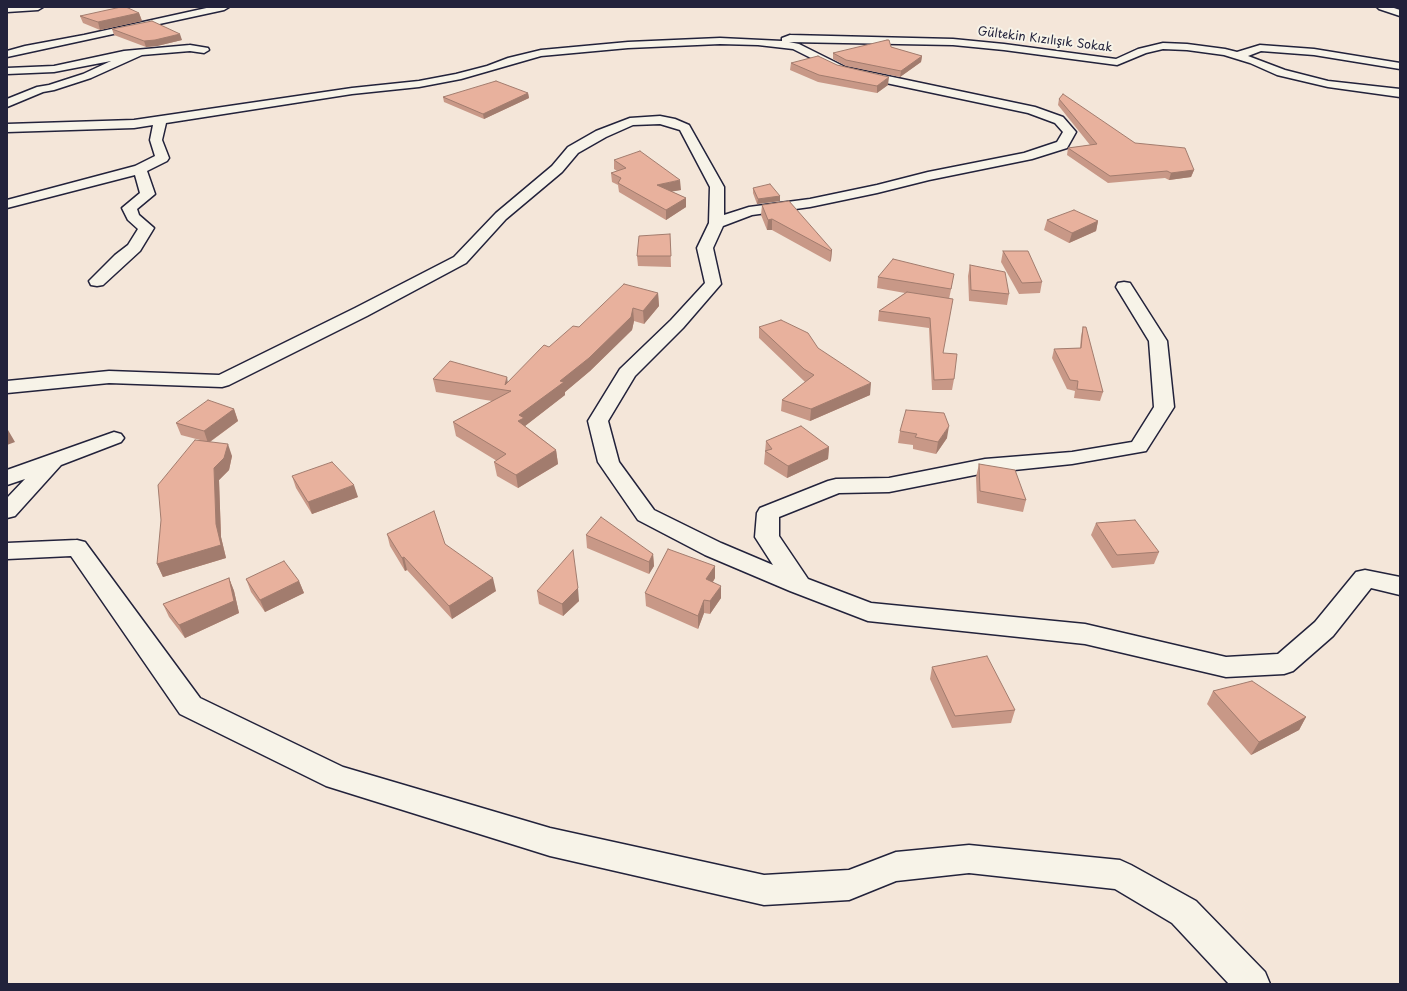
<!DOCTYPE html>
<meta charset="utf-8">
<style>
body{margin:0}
#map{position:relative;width:1407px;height:991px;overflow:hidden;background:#f4e6d9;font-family:"Playpen Sans",sans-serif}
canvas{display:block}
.frame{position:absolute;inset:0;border:8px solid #22223b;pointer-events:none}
</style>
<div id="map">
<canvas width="1407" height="991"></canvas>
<div class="frame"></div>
</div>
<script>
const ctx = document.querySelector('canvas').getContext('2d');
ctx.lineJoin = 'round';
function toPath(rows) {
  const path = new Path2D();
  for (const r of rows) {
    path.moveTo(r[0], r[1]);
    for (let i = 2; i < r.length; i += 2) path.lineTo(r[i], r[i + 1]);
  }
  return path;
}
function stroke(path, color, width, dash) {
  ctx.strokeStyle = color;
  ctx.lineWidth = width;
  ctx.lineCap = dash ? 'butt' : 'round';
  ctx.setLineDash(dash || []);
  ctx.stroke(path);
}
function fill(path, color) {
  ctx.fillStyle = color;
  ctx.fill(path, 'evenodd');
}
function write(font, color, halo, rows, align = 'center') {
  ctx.font = font + ' "Playpen Sans",sans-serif';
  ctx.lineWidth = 4;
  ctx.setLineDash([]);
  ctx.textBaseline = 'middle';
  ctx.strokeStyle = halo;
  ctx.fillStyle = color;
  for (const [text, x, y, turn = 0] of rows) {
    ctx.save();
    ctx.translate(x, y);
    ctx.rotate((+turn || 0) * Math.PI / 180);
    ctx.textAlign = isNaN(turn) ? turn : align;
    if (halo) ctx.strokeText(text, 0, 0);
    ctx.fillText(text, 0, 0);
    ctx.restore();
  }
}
const minor = toPath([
 [7,7,43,7,38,10,7,12,7,7],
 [211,7,229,7,224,10,7,57,7,51,25,46,84,35,211,7],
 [1377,7,1391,7,1400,10,1400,16,1379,9,1377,7],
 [790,35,953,39,1004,44,1116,59,1138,49,1163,43,1187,44,1225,49,1237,52,1260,45,1314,49,1400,63,1400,69,1314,55,1261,51,1248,56,1285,70,1328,81,1400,89,1400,97,1328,87,1277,75,1250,63,1224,55,1187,50,1163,49,1146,53,1117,65,1004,50,953,45,789,42,799,44,845,67,1035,107,1063,117,1076,132,1067,148,1032,159,929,180,877,193,810,207,752,215,723,226,713,248,721,284,683,328,635,376,608,421,619,462,654,510,721,543,773,565,755,537,757,513,760,508,828,481,836,479,889,478,985,459,1072,452,1132,442,1154,407,1149,341,1116,287,1118,283,1124,282,1130,283,1167,341,1174,407,1146,451,1072,464,985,473,889,492,839,493,779,517,779,536,808,579,871,603,1085,624,1226,657,1278,654,1315,622,1356,572,1365,570,1400,577,1400,595,1371,588,1333,636,1293,671,1284,674,1226,677,1085,644,868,621,790,591,705,555,638,520,598,462,588,421,620,369,671,320,705,283,697,248,709,223,710,187,680,130,660,124,633,125,606,137,578,153,562,172,506,219,466,263,367,316,229,385,222,387,109,383,7,393,7,381,109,371,219,375,355,308,454,257,496,213,552,166,568,147,596,131,630,118,660,116,675,119,689,125,724,187,724,215,749,207,810,199,877,185,928,172,1024,153,1057,142,1063,132,1055,123,1028,113,886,83,837,71,793,49,758,45,720,44,628,48,541,56,461,79,419,87,352,94,166,123,162,140,169,158,167,161,147,171,155,194,137,209,139,215,154,228,140,251,103,285,97,286,91,285,89,281,115,255,128,245,138,229,128,220,122,208,140,193,135,175,7,208,7,200,135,166,155,156,150,140,153,125,134,128,7,132,7,124,134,120,352,88,419,81,456,74,487,66,508,58,541,50,628,42,720,38,782,41,782,38,790,35],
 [190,45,208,48,209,50,204,53,190,51,142,55,91,78,54,90,43,92,7,107,7,99,37,87,49,85,83,74,111,61,54,72,7,74,7,68,54,66,124,51,190,45],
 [114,432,121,434,124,438,121,442,61,465,15,516,7,518,7,498,25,479,7,485,7,470,114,432],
 [77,540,85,542,200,698,343,767,550,828,764,875,849,870,896,852,969,845,1120,860,1131,865,1196,901,1265,972,1270,984,1229,984,1172,923,1115,889,969,873,896,881,849,900,764,905,550,856,326,786,180,714,71,556,7,559,7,543,77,540]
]);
const wall = toPath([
 [139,13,142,21,100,30,83,23,80,16],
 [112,29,182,40,157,46,146,47,114,35],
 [891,47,922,56,921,62,900,77,846,66,833,59,833,53],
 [791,63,837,65,888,85,877,93,818,82,790,70],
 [528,93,529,98,484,119,444,102,443,97],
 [1059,99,1135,143,1194,170,1191,177,1169,180,1165,178,1108,183,1067,155,1068,148,1090,145,1058,105],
 [614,160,681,190,671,191,686,198,686,207,666,220,619,192,618,185,612,182,611,173,617,171,614,169],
 [753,188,780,196,780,201,757,204,753,193],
 [762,205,832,250,831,260,830,262,772,230,767,230,761,215],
 [1047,220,1098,221,1096,231,1069,243,1044,230],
 [670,234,671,267,638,266,637,256],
 [1003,251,1042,282,1040,293,1019,294,1001,262],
 [970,265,1009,294,1007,305,969,301,968,276],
 [878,277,952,285,949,299,943,353,954,379,952,390,932,390,929,328,878,321,879,311,905,293,877,288],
 [658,293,659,306,644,324,634,321,632,330,590,371,565,392,565,395,525,426,556,450,558,464,518,488,497,476,494,462,497,461,456,436,453,422,492,401,436,392,433,379,508,382,549,347,579,327],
 [759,327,818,348,870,395,810,421,781,411,782,400,805,382,803,380,759,338],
 [1083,327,1103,392,1100,401,1074,398,1075,391,1067,389,1052,358,1054,349,1080,348,1081,336],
 [234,409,238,421,210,442,232,456,229,470,219,480,221,537,226,558,163,577,157,564,200,440,181,435,176,423],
 [900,431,947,438,936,454,913,449,913,445,898,443],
 [766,441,829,447,828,459,787,478,764,464],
 [979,464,1026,500,1023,512,977,503,976,477],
 [292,476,358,497,312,514,296,488],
 [1096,523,1159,552,1154,564,1112,568,1091,535],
 [387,534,445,544,496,591,452,619,407,570,405,571,390,546],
 [586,535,653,554,654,566,649,574,587,548],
 [715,566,715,578,713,582,721,598,710,614,704,613,698,629,646,606,645,593],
 [229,578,234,591,239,613,185,638,169,617,163,604],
 [246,579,299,581,304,593,265,612,251,592],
 [537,591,579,601,563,616,539,604],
 [932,667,1015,710,1011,723,952,728,930,679],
 [1213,691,1306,717,1299,730,1251,755,1207,704]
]);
const shadedWall = toPath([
 [139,13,142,21,100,30,98,22],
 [180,34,182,40,157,46,146,47,144,41],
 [922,56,921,62,900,77,901,71],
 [889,77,888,85,877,93,877,86],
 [528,93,529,98,484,119,483,114],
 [1194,170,1191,177,1169,180,1171,173],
 [680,180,681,190,658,194,657,185],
 [780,196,780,201,757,204,758,199],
 [686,198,686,207,666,220,666,210],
 [772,219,772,230,767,230,768,220],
 [1098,221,1096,231,1069,243,1072,233],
 [832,250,831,260,830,262,831,251],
 [658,293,659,306,644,324,643,311],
 [633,308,634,321,632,330,590,371,565,392,565,395,525,426,526,432,518,421,519,415,560,381],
 [507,377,509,390,505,385],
 [871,383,870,395,810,421,811,409],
 [234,409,238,421,208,443,204,431],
 [949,426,947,438,936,454,938,442],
 [7,430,8,430,15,442,7,445],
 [228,444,232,456,229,470,219,480,221,537,226,558,163,577,157,564,216,524,214,468],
 [829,447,828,459,787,478,788,466],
 [556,450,558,464,518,488,516,475],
 [354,485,358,497,312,514,308,502],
 [653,554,654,566,649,574,649,562],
 [404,557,407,570,405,571,402,558],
 [715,566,715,578,706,592,706,579],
 [229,578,234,591,239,613,185,638,179,625],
 [493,578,496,591,452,619,449,606],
 [299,581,304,593,265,612,260,600],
 [721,586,721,598,710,614,710,601],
 [578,588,579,601,563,616,562,604],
 [704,600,704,613,698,629,698,616],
 [1306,717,1299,730,1251,755,1259,742]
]);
const building = toPath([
 [121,7,126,7,139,13,98,22,80,16,121,7],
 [152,21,180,34,155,40,144,41,112,29,152,21],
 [887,40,889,40,891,47,922,56,901,71,846,60,833,53,887,40],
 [818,56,837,65,889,77,877,86,819,75,791,63,818,56],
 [496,81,528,93,483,114,443,97,496,81],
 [1063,94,1135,143,1185,148,1194,170,1171,173,1167,171,1110,176,1068,148,1097,144,1059,99,1063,94],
 [640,151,680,180,657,185,686,198,666,210,618,183,621,178,611,173,626,168,614,160,640,151],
 [770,184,780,196,758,199,753,188,770,184],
 [789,201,832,250,831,251,772,219,768,220,762,205,789,201],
 [1074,210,1098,221,1072,233,1047,220,1074,210],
 [670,234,671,256,637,256,639,236,670,234],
 [1003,251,1028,251,1042,282,1022,283,1003,251],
 [893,259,954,274,951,289,878,277,893,259],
 [970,265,1005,272,1009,294,971,290,970,265],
 [624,284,658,293,643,311,633,308,631,317,589,358,560,381,564,382,519,415,524,418,518,421,556,450,516,475,494,462,506,454,453,422,511,391,433,379,450,361,507,377,505,385,544,345,549,347,573,326,579,327,624,284],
 [907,292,953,299,943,353,957,354,954,379,934,380,930,318,879,311,907,292],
 [781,320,808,333,818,348,871,383,811,409,782,400,814,375,804,369,759,327,781,320],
 [1083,327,1086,327,1103,392,1077,389,1078,381,1070,380,1054,349,1081,348,1083,327],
 [208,400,234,409,204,431,176,423,208,400],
 [906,410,944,413,949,426,938,442,915,437,917,434,900,431,906,410],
 [801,426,829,447,788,466,765,451,772,449,766,441,801,426],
 [195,440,228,444,224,458,214,468,216,524,221,545,157,564,161,520,158,485,195,440],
 [332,462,354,485,308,502,292,476,332,462],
 [979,464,1015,470,1026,500,980,491,979,464],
 [434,511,445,544,493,578,449,606,404,557,402,558,387,534,434,511],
 [601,517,653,554,649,562,586,535,601,517],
 [1135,520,1159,552,1117,555,1096,523,1135,520],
 [668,549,715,566,706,579,721,586,710,601,704,600,698,616,645,593,668,549],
 [573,550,578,588,562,604,537,591,573,550],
 [284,561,299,581,260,600,246,579,284,561],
 [229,578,234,601,179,625,163,604,229,578],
 [987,656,1015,710,955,716,932,667,987,656],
 [1252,681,1306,717,1259,742,1213,691,1252,681]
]);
const farStreetnames = [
 ["Gültekin Kızılışık Sokak",1045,40,7]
];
stroke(minor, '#22223b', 3);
fill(minor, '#f7f3e8');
fill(wall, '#c89887');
fill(shadedWall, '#a27c6e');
fill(building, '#e8b19d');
stroke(building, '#a27c6e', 1);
write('12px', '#22223b', '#f7f3e8', farStreetnames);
</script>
